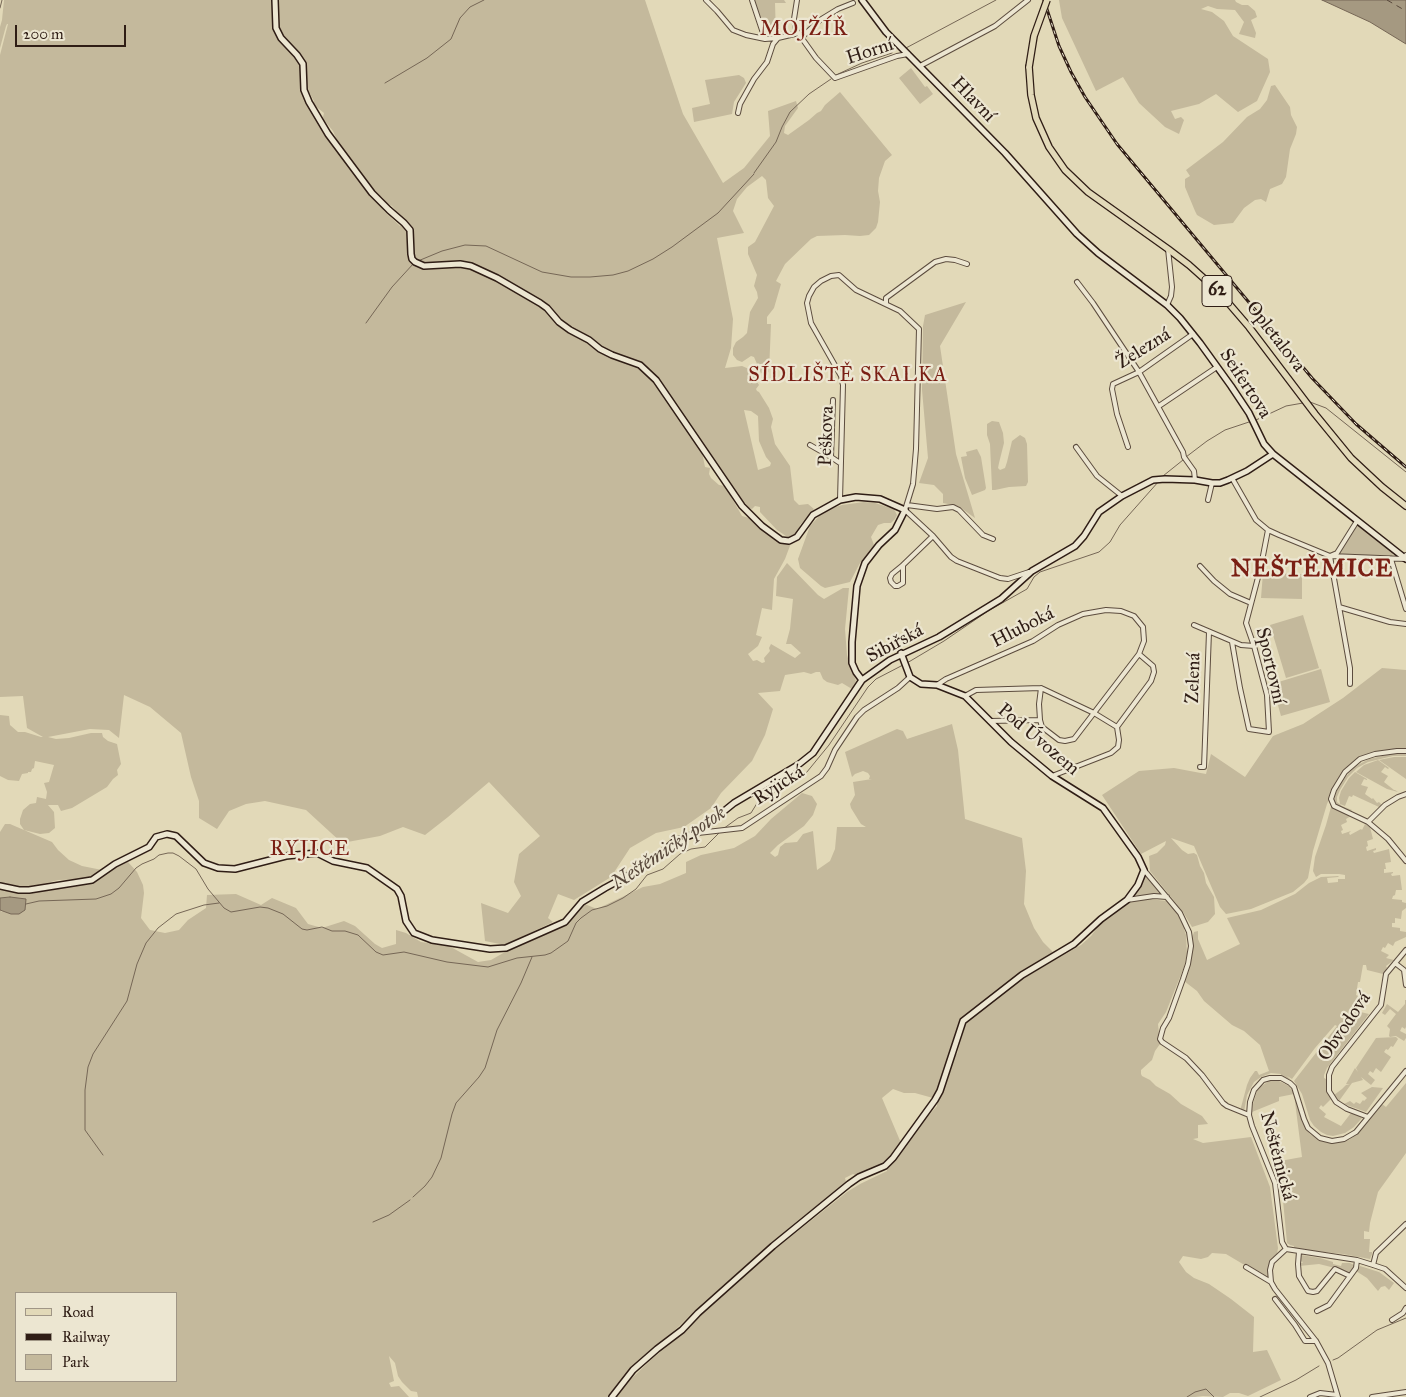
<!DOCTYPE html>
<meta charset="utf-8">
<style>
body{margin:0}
#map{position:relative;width:1406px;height:1397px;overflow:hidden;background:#e2d9b8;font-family:"IM FELL Great Primer",serif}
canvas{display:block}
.legend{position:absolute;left:15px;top:1292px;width:162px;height:90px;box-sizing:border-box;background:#ece6d1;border:1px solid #a09686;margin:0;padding:6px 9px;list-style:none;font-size:15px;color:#2f1d15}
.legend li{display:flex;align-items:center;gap:10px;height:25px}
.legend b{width:25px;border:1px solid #a09686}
.scale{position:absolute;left:15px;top:25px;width:111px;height:22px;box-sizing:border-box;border:2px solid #2f1d15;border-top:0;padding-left:6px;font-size:15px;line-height:18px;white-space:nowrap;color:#2f1d15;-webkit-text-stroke:4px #ece6d1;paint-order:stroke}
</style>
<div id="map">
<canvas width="1406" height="1397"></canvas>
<ul class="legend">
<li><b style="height:6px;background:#e2d9b8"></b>Road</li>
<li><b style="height:6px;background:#2f1d15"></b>Railway</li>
<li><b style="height:14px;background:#c4b99c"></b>Park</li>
</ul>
<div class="scale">200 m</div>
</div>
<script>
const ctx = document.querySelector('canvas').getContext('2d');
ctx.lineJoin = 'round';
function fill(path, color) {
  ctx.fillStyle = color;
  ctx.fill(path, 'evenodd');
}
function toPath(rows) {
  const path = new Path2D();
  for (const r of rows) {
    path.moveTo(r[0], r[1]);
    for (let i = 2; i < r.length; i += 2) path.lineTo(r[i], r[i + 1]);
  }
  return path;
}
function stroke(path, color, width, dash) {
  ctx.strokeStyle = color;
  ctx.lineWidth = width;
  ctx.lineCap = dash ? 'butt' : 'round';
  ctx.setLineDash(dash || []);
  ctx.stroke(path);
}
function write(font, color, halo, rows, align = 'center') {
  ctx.font = font + ' "IM FELL Great Primer",serif';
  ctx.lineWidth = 4.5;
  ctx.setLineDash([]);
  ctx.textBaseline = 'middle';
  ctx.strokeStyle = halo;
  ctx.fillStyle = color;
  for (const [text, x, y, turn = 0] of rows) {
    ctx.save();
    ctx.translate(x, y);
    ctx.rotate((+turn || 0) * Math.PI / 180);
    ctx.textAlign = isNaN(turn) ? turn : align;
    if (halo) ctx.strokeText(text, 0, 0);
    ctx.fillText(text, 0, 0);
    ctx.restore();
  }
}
const green = toPath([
 [4,0,273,0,274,28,279,40,295,56,301,64,304,95,307,105,311,109,384,211,400,226,402,224,408,231,413,263,424,268,459,266,470,268,496,280,545,310,558,324,638,367,655,382,702,452,705,467,710,468,709,474,711,478,719,485,725,486,742,516,749,518,772,538,781,543,791,543,785,559,774,579,772,610,762,608,756,635,762,637,758,646,748,654,753,661,757,660,762,663,765,662,764,658,770,651,769,648,771,644,795,658,801,653,791,644,786,644,790,629,793,599,776,596,777,577,787,563,818,595,824,599,843,588,849,588,845,629,847,655,850,665,856,681,852,689,842,683,838,685,827,682,823,679,820,672,816,672,811,674,804,672,785,675,780,691,758,693,773,709,765,735,752,761,721,793,711,808,684,827,656,833,630,848,611,877,574,900,558,894,548,918,553,922,505,945,485,941,481,903,508,913,521,896,514,882,519,854,540,836,489,782,448,817,425,835,403,827,380,836,342,843,306,810,265,801,246,804,229,811,217,829,199,818,199,801,191,777,181,733,150,707,124,695,119,738,109,730,90,729,48,737,56,739,69,738,91,733,102,733,103,737,108,741,117,744,121,764,117,770,118,775,113,779,107,787,72,808,61,811,58,805,48,805,54,812,55,828,49,833,40,834,24,830,20,824,20,819,23,810,30,804,36,803,37,797,46,799,47,792,44,783,49,782,54,765,35,761,34,768,32,769,31,772,28,772,28,773,22,774,19,781,8,780,0,776,0,715,9,716,10,725,18,732,25,732,41,737,43,737,27,728,23,696,0,697,0,55,8,24,7,24,6,26,0,48,0,27,2,20],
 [277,0,645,0,683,114,723,183,744,168,770,136,768,111,796,101,798,108,785,126,784,133,788,135,809,120,817,113,821,111,825,105,840,92,892,155,885,161,879,178,878,191,880,202,878,222,876,228,869,235,860,236,845,235,817,236,811,239,785,264,776,281,781,284,774,308,767,317,767,324,771,324,769,372,763,374,761,373,754,357,751,356,742,362,737,360,733,355,733,348,736,342,743,337,747,333,750,312,758,298,757,292,754,286,757,275,748,254,748,247,755,242,774,206,768,198,766,180,762,176,747,187,737,199,733,211,744,233,717,238,733,319,731,348,725,368,742,366,749,369,759,385,756,389,757,391,759,392,769,408,773,419,771,427,775,444,790,466,794,500,799,505,808,504,814,509,800,525,799,532,789,538,777,530,760,512,760,507,755,506,752,509,749,508,745,503,744,504,658,379,641,363,613,353,601,347,591,338,561,321,548,306,471,264,453,261,424,263,416,260,414,254,412,229,392,206,387,203,382,197,378,195,365,178,339,145,333,131,324,120,323,117,324,113,314,105,314,101,309,92,307,83,305,63,299,53,282,37,278,27],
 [744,410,751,411,758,416,759,441,766,457,771,463,770,466,758,470],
 [753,0,784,0,786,3,775,3,776,36,769,38,766,36],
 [1059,0,1235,0,1236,2,1242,5,1248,5,1255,11,1257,17,1251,20,1256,33,1255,38,1239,34,1244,22,1235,10,1217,9,1208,6,1201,9,1212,12,1224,21,1233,36,1268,59,1270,72,1257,101,1238,112,1216,94,1199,104,1171,111,1175,119,1181,117,1184,120,1179,134,1165,127,1139,103,1123,77,1096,91,1062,18],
 [911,68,925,87,927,86,933,94,920,104,899,78],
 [739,75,744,78,746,83,734,102,732,114,694,122,692,108,710,104,705,80],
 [1275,85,1290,107,1291,115,1297,127,1296,134,1290,149,1286,177,1282,184,1270,189,1266,202,1261,199,1255,200,1244,208,1233,223,1214,225,1197,215,1195,211,1185,187,1185,179,1190,176,1186,170,1223,142,1247,117,1260,109,1267,100,1271,86],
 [966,302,940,346,956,454,975,518,958,506,943,503,943,494,934,485,919,483,928,458,922,390,923,326,925,315],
 [992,421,999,422,1003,433,1004,443,999,463,998,468,1000,470,1005,468,1007,462,1012,441,1020,435,1025,438,1027,444,1028,482,1026,486,1009,487,995,490,992,490,992,488,990,444,987,435,987,424],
 [977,449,981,457,986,488,985,490,972,495,965,478,961,457,967,456,966,452],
 [864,502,875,503,894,509,897,515,895,519,891,523,884,523,878,525,871,537,874,545,860,563,850,582,825,588,821,586,800,568,798,559,810,526,822,513,830,509,842,505],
 [1358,526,1393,554,1392,556,1340,554,1339,553,1355,527],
 [1263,573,1302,574,1302,599,1261,598],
 [1303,615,1319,668,1286,678,1270,625],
 [1382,668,1406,670,1406,748,1375,752,1360,757,1350,764,1340,775,1327,804,1313,851,1308,878,1304,883,1293,892,1251,909,1226,914,1220,907,1194,846,1171,838,1182,850,1188,854,1194,853,1197,855,1200,866,1204,873,1206,883,1214,897,1215,914,1208,922,1192,927,1183,912,1150,871,1149,856,1157,853,1165,845,1166,841,1141,854,1102,795,1139,771,1174,768,1206,774,1211,754,1245,777,1273,736,1303,724,1343,698],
 [1321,669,1330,702,1281,716,1272,684],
 [952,724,958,750,965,819,1022,838,1026,871,1024,904,1034,928,1043,942,1053,952,1021,973,960,1020,937,1090,933,1098,915,1093,904,1093,893,1089,882,1098,901,1143,886,1162,879,1167,857,1176,853,1174,845,1178,846,1182,841,1187,797,1221,703,1303,675,1330,637,1361,607,1397,418,1397,417,1392,411,1391,402,1382,398,1376,395,1363,389,1356,394,1381,389,1383,391,1387,399,1386,409,1397,0,1397,0,910,2,912,10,897,0,898,0,888,27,894,94,882,122,863,128,862,137,872,143,885,144,893,141,918,150,930,165,933,179,930,188,920,206,908,207,895,236,894,261,905,272,898,296,908,308,924,322,928,344,921,355,926,375,944,382,948,396,944,396,930,406,933,421,942,449,946,478,962,491,960,505,952,565,926,584,905,587,905,597,909,643,887,660,884,686,873,686,862,701,855,734,848,755,836,771,819,802,793,812,796,817,804,813,815,804,826,778,845,770,853,775,857,778,855,780,847,785,843,797,842,803,834,813,831,817,870,830,861,835,849,837,827,866,827,861,824,859,821,851,808,850,804,855,795,853,782,872,779,869,779,870,776,868,773,863,771,855,774,852,777,845,752,897,729,903,731,907,739],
 [16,1293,176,1293,176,1381,16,1381],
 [1396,753,1406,753,1406,756,1393,756,1368,762,1357,768,1348,777,1340,790,1337,797,1337,802,1342,806,1352,810,1351,811,1339,807,1335,803,1334,800,1334,797,1340,783,1354,767,1369,759],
 [1394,757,1406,757,1406,779,1379,760],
 [1378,760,1389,768,1388,769,1385,767,1381,772,1388,776,1384,782,1394,790,1395,790,1398,792,1387,789,1356,772,1364,765],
 [1355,772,1367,779,1367,780,1364,779,1361,785,1368,787,1365,794,1372,799,1373,798,1377,803,1379,802,1382,805,1379,807,1353,795,1352,797,1349,796,1345,806,1340,804,1339,798,1341,791,1349,778],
 [1331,807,1351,816,1346,819,1347,822,1341,825,1343,830,1341,831,1342,834,1351,831,1349,833,1350,835,1361,829,1362,830,1365,824,1370,827,1373,839,1367,841,1368,846,1366,847,1367,851,1376,848,1376,850,1373,851,1374,853,1389,849,1391,862,1385,863,1386,869,1384,869,1384,873,1393,872,1393,873,1391,874,1392,876,1400,875,1402,890,1396,890,1395,895,1393,896,1392,899,1402,900,1402,902,1406,903,1406,908,1402,911,1401,919,1395,918,1395,923,1392,923,1392,927,1400,928,1400,931,1406,932,1406,937,1395,942,1393,946,1388,943,1385,948,1383,947,1381,951,1389,955,1386,958,1394,960,1386,966,1387,968,1383,974,1367,970,1366,965,1363,965,1360,982,1358,982,1356,995,1358,996,1356,1011,1369,1014,1327,1068,1324,1075,1324,1078,1326,1079,1327,1091,1331,1099,1323,1107,1321,1105,1319,1108,1326,1114,1324,1117,1341,1126,1351,1113,1359,1116,1362,1118,1354,1127,1345,1133,1333,1136,1327,1135,1321,1132,1314,1126,1310,1120,1302,1094,1294,1081,1337,1026,1335,1025,1315,1048,1292,1079,1287,1076,1291,1080,1281,1077,1281,1074,1271,1073,1261,1077,1254,1082,1247,1095,1244,1112,1240,1111,1247,1085,1250,1078,1255,1071,1257,1071,1259,1075,1269,1071,1260,1045,1244,1031,1232,1025,1204,1001,1197,991,1184,981,1192,952,1192,938,1194,932,1198,931,1198,939,1207,960,1240,944,1227,918,1261,910,1295,894,1309,883,1321,877,1339,876,1338,877,1327,878,1328,883,1338,882,1338,879,1345,879,1345,875,1339,874,1321,874,1316,877,1313,871,1315,857,1326,825],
 [5,824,10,824,52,842,58,850,69,860,82,866,102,870,89,879,58,880,28,888,0,883,0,832],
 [1144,874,1146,874,1164,895,1130,898],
 [1149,899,1167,901,1179,913,1186,929,1184,929,1186,935,1187,954,1184,967,1166,1012,1158,1024,1160,1044,1155,1051,1152,1060,1141,1070,1141,1074,1142,1076,1150,1080,1156,1086,1170,1094,1181,1104,1202,1116,1208,1124,1198,1125,1198,1138,1193,1139,1203,1143,1251,1137,1270,1187,1278,1248,1277,1254,1271,1259,1268,1267,1268,1279,1226,1254,1212,1253,1208,1257,1201,1259,1183,1256,1179,1262,1186,1272,1194,1278,1209,1284,1231,1299,1254,1317,1253,1352,1267,1350,1281,1380,1248,1396,1239,1393,1230,1393,1223,1397,1203,1396,1195,1397,616,1397,631,1379,653,1358,687,1330,698,1317,774,1250,847,1192,860,1184,887,1171,887,1168,895,1160,920,1125,937,1106,937,1101,944,1089,954,1054,957,1054,966,1022,1024,978,1081,945,1091,936,1106,916,1129,902],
 [1405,1000,1406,1000,1406,1027,1405,1029,1402,1027,1400,1031,1406,1034,1406,1038,1404,1041,1396,1036,1390,1037,1389,1036,1390,1029,1387,1026,1396,1014,1390,1009,1385,1015,1382,1013,1387,1004,1398,1012,1405,1004],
 [1396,1037,1398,1039,1393,1047,1391,1046,1388,1050,1386,1049,1384,1052,1391,1057,1381,1072,1376,1068,1373,1073,1370,1071,1368,1074,1375,1080,1371,1085,1361,1077,1363,1080,1352,1083,1339,1101,1334,1095,1342,1089,1346,1085,1350,1084,1346,1084,1355,1068,1358,1072,1356,1068,1376,1038],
 [1269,1081,1279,1081,1289,1086,1294,1094,1302,1122,1310,1134,1321,1140,1328,1143,1335,1143,1349,1140,1357,1134,1382,1104,1386,1107,1406,1083,1406,1153,1378,1192,1370,1223,1369,1232,1364,1231,1364,1239,1370,1239,1369,1252,1372,1252,1372,1254,1370,1259,1343,1254,1294,1249,1294,1246,1290,1245,1287,1243,1283,1200,1276,1175,1282,1174,1280,1161,1302,1157,1294,1094,1279,1097,1279,1101,1252,1112,1253,1104,1257,1091,1260,1087],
 [1372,1087,1383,1088,1366,1112,1344,1104,1350,1101,1354,1104,1356,1102,1360,1104,1363,1100,1364,1101,1367,1098,1361,1093],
 [1301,1255,1320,1258,1333,1262,1333,1264,1341,1266,1342,1263,1350,1263,1354,1265,1354,1267,1352,1271,1348,1273,1335,1268,1319,1264,1299,1266,1299,1263,1302,1263,1303,1262,1300,1261],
 [1360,1266,1379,1272,1394,1283,1389,1290,1385,1286,1381,1287,1378,1291,1367,1278,1356,1271]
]);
const water = toPath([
 [1322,0,1406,0,1406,44,1370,22,1322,0],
 [10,897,26,899,25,910,19,914,11,914,0,910,0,898,10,897]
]);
const stream = toPath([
 [0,8,2,0],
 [906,48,996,0],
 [836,75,862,63,892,53],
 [385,83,427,58,451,39,460,18,470,7,484,0],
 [754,173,776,142,782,127,790,112,809,94,831,79],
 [418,261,442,251,465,245,486,246,542,272,571,277,590,277,613,275,628,271,653,259,672,247,718,213,754,174],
 [366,323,392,287,414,263],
 [1310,402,1326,408,1406,472],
 [1256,420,1286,406,1303,403],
 [1186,457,1207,441,1225,430,1252,421],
 [1163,476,1183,460],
 [907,663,944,641,988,611,1027,589,1034,577,1040,572,1099,552,1110,542,1120,525,1159,481],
 [723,829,738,818,751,813,759,800,802,778,829,745,868,687,876,679,903,665],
 [26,904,39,901,96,899,111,894,119,888,136,868,142,864,154,859,159,855,168,853,173,853,179,856,196,869,208,889,224,908,231,912,260,907,268,908,283,914,302,929,307,930,322,927,332,931,345,931,358,935,376,952,383,955,404,952,447,962,488,967,517,958,545,955,551,953,568,941,576,923,581,918,592,910,607,906,623,898,636,889,647,875,663,869,680,854,691,849,705,847,720,832],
 [103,1155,85,1130,85,1090,88,1067,93,1054,127,1001,137,964,146,943,158,928,176,914,204,905,219,903],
 [413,1197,425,1186,432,1177,441,1158,452,1114,456,1103,479,1077,485,1068,497,1030,521,983,532,957],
 [373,1222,389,1215,410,1200],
 [1333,1360,1338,1358,1377,1330,1406,1318],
 [1187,1397,1195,1392,1206,1389,1214,1397],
 [1260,1397,1296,1380,1319,1366]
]);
const ferry = toPath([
 [1387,0,1406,11]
]);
const street = toPath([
 [706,0,717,11,733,30,746,35,765,39,778,38],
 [752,0,765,39],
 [797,0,794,19,796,30,816,58,835,78,897,56,908,54],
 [802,37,820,20,838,9,853,3],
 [920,66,995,26,1028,0],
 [738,113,740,104,754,79,767,62,773,44,778,38,799,33],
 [1077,282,1093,303,1139,372,1183,452,1184,457,1194,471,1195,480],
 [886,304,886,298,935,262,946,259,955,260,967,264],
 [1167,305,1171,296,1172,287,1168,249],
 [833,400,831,457,840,463],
 [1159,406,1217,367],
 [810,445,831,457],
 [1076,447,1097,476,1122,496],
 [1128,447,1117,414,1112,389,1113,384,1139,372,1193,334],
 [1232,478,1256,520,1268,530,1279,535,1330,556,1405,559,1406,555],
 [840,500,843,385,841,376,811,323,807,303,809,296,814,287,821,281,831,276,839,275,856,290,900,311,919,329,916,449,913,484,905,510,933,536,951,557,957,561,1000,578,1008,579,1029,572],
 [1208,500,1212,483],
 [907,505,937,509,953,507,959,510,983,535,993,539],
 [1391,559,1406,609],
 [903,565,903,583,898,586,895,586,891,582,890,578,892,574,903,565,933,536],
 [1200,566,1214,581,1230,594,1251,603],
 [1339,607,1390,622,1406,624],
 [1194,625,1241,645,1254,646],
 [1232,642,1240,688,1249,729,1269,732,1267,695,1254,646,1246,623,1261,566,1268,530],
 [1350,684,1350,668,1330,556,1337,553,1357,521],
 [937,685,946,679,1033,641,1058,625,1083,614,1106,610,1121,611,1134,616,1143,627,1144,641,1139,654,1153,666,1154,672,1151,681,1117,727],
 [1041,688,1039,704,1040,720,1042,727,1059,740,1065,741,1074,739,1139,654],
 [965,696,976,690,1041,688,1094,713,1117,727,1119,740,1118,747,1111,753,1052,776],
 [990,721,1040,720],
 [1406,751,1397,751,1375,754,1360,759,1345,772,1334,790,1331,799,1334,806,1368,822,1388,839,1406,861],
 [1200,767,1204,767,1209,632],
 [1368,822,1385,805,1398,797,1406,794],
 [698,833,742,828,821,776,827,768,835,750,857,717,864,710,898,688,910,677],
 [1144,870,1180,913,1189,932,1191,946,1188,964,1183,979,1169,1018,1163,1028,1160,1039,1162,1042,1186,1058,1202,1075,1223,1103,1227,1106,1249,1115],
 [1127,900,1154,896,1167,897],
 [1395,963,1404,970,1406,985],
 [1368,1117,1347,1109,1336,1102,1329,1091,1329,1075,1332,1067,1381,1005,1386,974,1406,950],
 [1286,1249,1282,1242,1275,1183,1252,1126,1249,1115,1250,1102,1254,1090,1263,1080,1270,1078,1281,1078,1290,1083,1294,1087,1304,1119,1308,1128,1320,1138,1332,1141,1344,1139,1356,1132,1406,1071],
 [1286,1249,1272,1262,1270,1270,1271,1282,1275,1289,1316,1341,1328,1363,1338,1397],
 [1286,1249,1357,1260,1373,1265,1385,1269,1406,1288],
 [1299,1252,1298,1264,1299,1276,1308,1291,1313,1292,1317,1291,1335,1269,1350,1276],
 [1373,1265,1376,1253,1406,1224],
 [1246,1267,1271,1282],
 [1275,1299,1295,1325,1305,1341,1316,1341],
 [1317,1311,1329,1305,1356,1268,1357,1260],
 [1392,1320,1403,1313,1406,1308],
 [1310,1397,1320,1393,1337,1395],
 [1372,1397,1406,1392]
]);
const secondary = toPath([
 [275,0,276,28,281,38,297,55,303,64,304,90,309,102,328,134,372,193,389,210,404,223,410,230,411,254,412,259,415,262,424,266,460,264,471,266,497,278,540,303,547,308,559,322,570,330,589,340,600,349,612,355,640,365,656,380,742,506,762,526,781,540,789,541,797,537,813,515,840,500,856,497,880,499,905,510,895,530,879,545,865,563,857,586,852,642,852,663,856,672,862,680],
 [862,0,886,32,1005,153,1077,234,1098,253,1167,305,1180,318,1200,343,1231,386,1249,413,1264,444,1273,454,1406,559],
 [0,886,19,890,29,890,92,880,115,864,149,847,156,837,167,834,176,836,204,863,218,868,235,869,286,856,317,853,333,861,367,868,397,889,401,896,406,921,414,933,432,940,490,949,506,948,565,922,582,902,605,888,651,863,675,841,697,833,734,803,798,765,813,753,862,680,890,660,939,637,1001,599,1032,571,1075,546,1084,536,1099,512,1122,496,1153,480,1165,479,1195,480,1212,483,1220,483,1228,480,1247,471,1273,454],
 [612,1397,633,1370,657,1349,682,1330,698,1313,773,1246,849,1184,859,1177,885,1166,893,1158,935,1100,940,1091,963,1021,1022,975,1074,944,1101,919,1127,900,1138,885,1144,870,1138,857,1103,808,1052,776,1011,742,965,696,937,685,921,684,910,677,901,653]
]);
const primary = toPath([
 [1029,67,1031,95,1036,118,1049,147,1065,170,1088,192,1168,249,1189,265,1218,291,1249,327,1315,414,1351,458,1382,487,1406,506]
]);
const rail = toPath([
 [1044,0,1059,46,1071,72,1085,97,1117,144,1312,378,1356,424,1406,467]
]);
const primaryBridge = toPath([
 [1029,67,1034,36,1047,0]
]);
const shields = [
 [1217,291,30]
];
const shieldNames = [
 ["62",1217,291]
];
const streetNames = [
 ["Horní",870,52,-18],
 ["Hlavní",973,100,46],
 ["Opletalova",1275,337,52],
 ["Železná",1144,349,-32],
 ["Seifertova",1245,384,57],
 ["Peškova",827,436,-88],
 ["Hluboká",1023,628,-27],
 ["Sibiřská",895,644,-28],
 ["Sportovní",1270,666,77],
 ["Zelená",1194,678,-88],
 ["Pod Úvozem",1038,740,40],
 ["Ryjická",779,786,-33],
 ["Obvodová",1345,1027,-56],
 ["Neštěmická",1277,1156,75]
];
const neighbourhoodNames = [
 ["SÍDLIŠTĚ SKALKA",848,376]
];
const waterNames = [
 ["Neštěmický potok",669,849,-34]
];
const quarterNames = [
 ["MOJŽÍŘ",804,30],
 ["RYJICE",310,850]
];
const districtNames = [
 ["NEŠTĚMICE",1312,570]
];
fill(green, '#c4b99c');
fill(water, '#a59981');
stroke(water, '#766756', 1);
stroke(stream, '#766756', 1);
stroke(ferry, '#58483b', 1, [6, 5]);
stroke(street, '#5c4c3e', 6);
stroke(secondary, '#2f1d15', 8);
stroke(primary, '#2f1d15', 8);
stroke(street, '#ece6d1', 4);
stroke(secondary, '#ece6d1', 5);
stroke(primary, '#e2d9b8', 5.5);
stroke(rail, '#2f1d15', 3);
stroke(rail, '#ece6d1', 1, [4]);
stroke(primaryBridge, '#2f1d15', 8, []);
stroke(primaryBridge, '#e2d9b8', 5.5);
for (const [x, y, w] of shields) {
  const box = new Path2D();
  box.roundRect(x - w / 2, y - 15.5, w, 31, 4);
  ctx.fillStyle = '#ece6d1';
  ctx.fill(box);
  stroke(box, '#2f1d15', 1);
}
write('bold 18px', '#2f1d15', null, shieldNames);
write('19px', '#2f1d15', '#ece6d1', streetNames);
ctx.letterSpacing = '1px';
write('20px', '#7a1f14', '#ece6d1', neighbourhoodNames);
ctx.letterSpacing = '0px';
write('italic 20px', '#58483b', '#ece6d1', waterNames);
ctx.letterSpacing = '1px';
write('21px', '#7a1f14', '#ece6d1', quarterNames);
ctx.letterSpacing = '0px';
ctx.letterSpacing = '1px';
write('bold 24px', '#7a1f14', '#ece6d1', districtNames);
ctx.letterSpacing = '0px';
</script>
